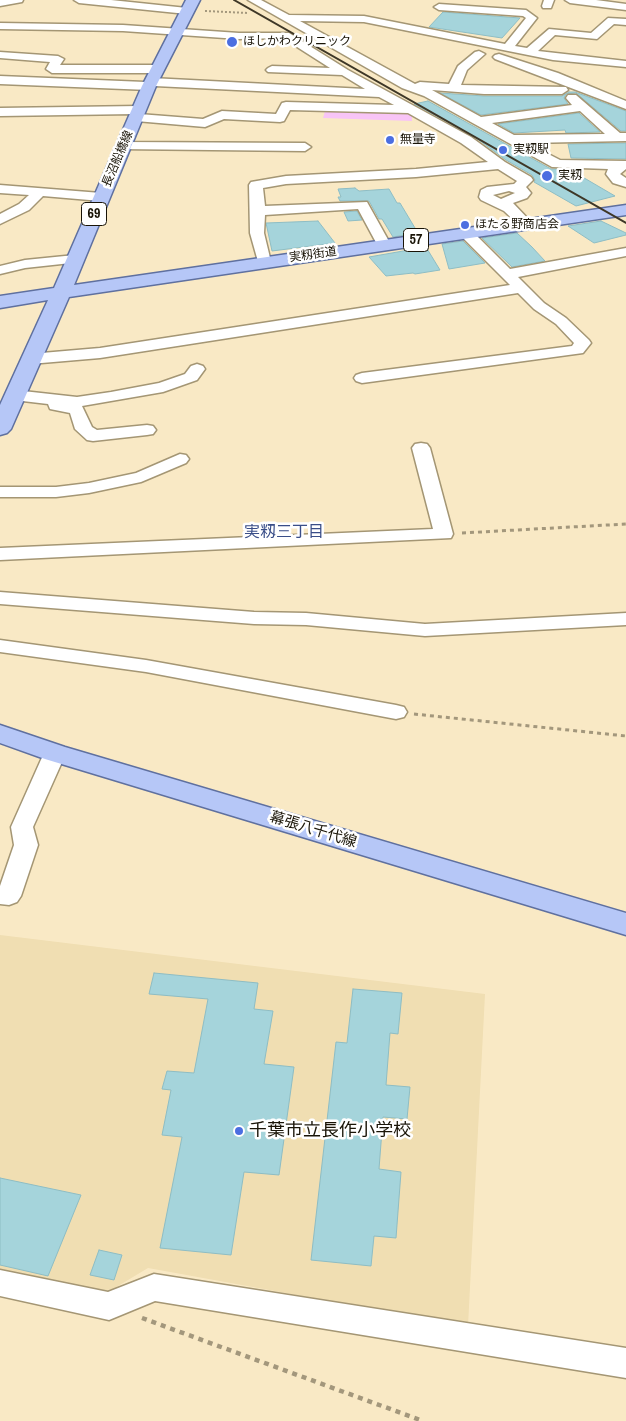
<!DOCTYPE html>
<meta charset="utf-8">
<style>
body{margin:0}
canvas{display:block;background:#f9e9c5}
</style>
<canvas width="626" height="1421"></canvas>
<script>
const ctx = document.querySelector('canvas').getContext('2d');
ctx.lineJoin = 'round';
function fill(path, color) {
  ctx.fillStyle = color;
  ctx.fill(path, 'evenodd');
}
function toPath(rows) {
  const path = new Path2D();
  for (const r of rows) {
    path.moveTo(r[0], r[1]);
    for (let i = 2; i < r.length; i += 2) path.lineTo(r[i], r[i + 1]);
  }
  return path;
}
function stroke(path, color, width, dash) {
  ctx.strokeStyle = color;
  ctx.lineWidth = width;
  ctx.lineCap = dash ? 'butt' : 'round';
  ctx.setLineDash(dash || []);
  ctx.stroke(path);
}
function write(font, color, halo, rows, align = 'center') {
  ctx.font = font + ' "Archivo Narrow","Noto Sans JP",sans-serif';
  ctx.lineWidth = 5;
  ctx.setLineDash([]);
  ctx.textBaseline = 'middle';
  ctx.strokeStyle = halo;
  ctx.fillStyle = color;
  for (const [text, x, y, turn = 0] of rows) {
    ctx.save();
    ctx.translate(x, y);
    ctx.rotate((+turn || 0) * Math.PI / 180);
    ctx.textAlign = isNaN(turn) ? turn : align;
    if (halo) ctx.strokeText(text, 0, 0);
    ctx.fillText(text, 0, 0);
    ctx.restore();
  }
}
const built = toPath([
 [0,935,485,994,468,1326,148,1268,113,1289,84,1293,0,1274]
]);
const green = toPath([
 [326,108,408,110,418,115,412,117,412,121,323,118]
]);
const building = toPath([
 [443,12,520,18,502,38,429,27,443,12],
 [569,92,575,92,626,111,626,131,621,131,576,93,566,94,564,98,568,104,481,115,440,93,484,96,562,96,569,92],
 [428,101,551,169,558,169,575,178,574,172,615,196,576,206,534,182,535,180,532,175,506,160,472,135,414,104,428,101],
 [579,113,600,132,566,133,565,130,514,133,498,124,579,113],
 [626,143,626,159,571,158,568,144,626,143],
 [355,188,359,191,389,189,397,203,400,203,418,233,393,237,382,219,379,219,369,201,340,201,338,197,341,197,338,189,355,188],
 [357,211,362,220,348,221,344,212,357,211],
 [318,221,335,243,272,251,266,223,318,221],
 [601,221,626,233,626,235,594,243,568,226,601,221],
 [517,233,532,247,545,261,512,267,482,238,517,233],
 [463,241,485,263,449,269,442,244,463,241],
 [426,247,440,270,415,274,413,273,386,276,369,257,426,247],
 [154,973,258,983,254,1009,273,1011,264,1064,294,1067,279,1175,244,1172,231,1255,160,1248,182,1137,162,1135,171,1090,162,1089,167,1071,194,1073,208,999,149,994,154,973],
 [353,989,402,993,398,1034,390,1033,386,1085,410,1087,407,1119,383,1117,379,1169,401,1172,396,1238,374,1236,371,1266,311,1260,336,1042,347,1043,353,989],
 [0,1178,81,1195,48,1276,0,1265,0,1178],
 [99,1250,122,1255,114,1280,90,1275,99,1250]
]);
const pathFar2 = toPath([
 [205,11,248,13]
]);
const pathFar1 = toPath([
 [462,533,626,524],
 [414,714,626,736]
]);
const path = toPath([
 [142,1318,423,1421]
]);
const minor = toPath([
 [0,0,23,0,22,2,0,6,0,0],
 [74,0,111,0,187,8,192,11,187,14,79,3,74,0],
 [248,0,261,0,289,15,364,16,505,44,526,18,523,16,439,10,434,7,439,4,526,10,537,18,515,46,527,48,549,29,591,33,608,18,626,19,626,25,614,24,597,39,555,35,538,51,626,61,626,67,553,60,364,22,300,21,415,84,420,82,449,84,458,66,475,52,479,51,485,54,467,70,461,85,566,87,568,90,562,94,484,94,432,90,481,117,572,105,566,98,568,95,576,95,620,133,626,133,626,141,527,143,560,160,626,161,626,169,620,174,626,178,626,187,613,183,606,174,608,169,552,167,424,96,402,88,248,0],
 [580,111,605,134,514,135,492,123,580,111],
 [544,0,554,0,551,8,543,8,542,6,544,0],
 [565,0,596,0,626,4,626,10,570,3,565,0],
 [0,23,123,25,239,33,289,33,348,70,471,137,505,162,531,177,533,180,526,187,531,193,527,198,513,203,533,224,531,227,521,227,504,211,481,200,479,197,481,190,487,187,514,184,517,181,498,169,416,177,286,184,263,188,265,206,367,202,391,245,389,248,384,249,379,248,358,209,265,215,264,233,271,262,269,265,264,266,259,265,250,233,249,185,251,182,286,176,416,169,488,162,461,143,408,113,290,110,284,121,280,122,224,119,205,127,136,121,130,117,134,114,0,116,0,108,139,106,145,110,139,114,203,119,222,111,276,114,282,103,286,102,394,105,379,97,155,86,149,90,0,84,0,76,145,82,151,78,365,89,342,75,268,72,266,70,268,68,272,66,330,68,283,38,239,39,123,31,0,29,0,23],
 [509,191,515,193,501,199,493,195,509,191],
 [0,52,58,56,64,59,60,65,158,65,164,69,158,73,52,73,46,69,50,62,0,58,0,52],
 [499,54,558,73,626,101,626,109,495,59,493,57,495,55,499,54],
 [123,142,305,143,311,147,305,151,118,149,117,146,118,143,123,142],
 [0,185,101,193,108,197,101,201,43,196,29,210,0,224,0,214,19,204,29,195,0,193,0,185],
 [466,229,471,230,510,269,626,248,626,256,518,277,544,303,566,318,589,340,591,343,583,353,362,383,356,381,354,378,356,375,362,373,572,346,574,343,556,324,534,309,518,293,100,358,30,364,24,362,22,359,24,356,30,354,100,348,510,285,461,236,459,233,461,230,466,229],
 [75,255,80,256,82,259,80,262,25,268,0,274,0,266,25,260,75,255],
 [197,364,203,366,205,369,197,380,163,392,82,406,92,427,97,430,147,425,153,426,156,430,153,434,147,435,93,441,87,440,75,429,70,413,50,409,48,404,14,400,8,399,6,395,8,391,14,390,77,397,111,392,159,383,185,374,191,366,197,364],
 [421,443,427,444,430,448,453,534,451,538,0,560,0,548,433,529,412,448,415,444,421,443],
 [180,454,186,455,189,459,186,463,141,482,89,493,56,497,0,497,0,487,56,487,89,483,136,473,180,454],
 [0,592,254,612,306,613,425,624,626,613,626,625,425,636,306,625,254,624,0,604,0,592],
 [0,640,146,660,396,705,404,707,407,712,404,717,396,719,146,672,0,652,0,640],
 [55,746,63,748,66,753,33,827,38,845,21,896,17,902,9,905,0,904,0,886,14,845,11,827,44,753,47,748,55,746],
 [0,1270,108,1292,154,1274,626,1348,626,1378,155,1301,109,1320,0,1296,0,1270]
]);
const major = toPath([
 [186,0,200,0,156,86,74,285,626,205,626,215,69,297,11,429,7,433,0,435,0,405,48,300,0,308,0,296,54,288,142,86,186,0],
 [0,725,65,747,626,913,626,935,45,759,0,743,0,725]
]);
const rail = toPath([
 [234,0,626,223]
]);
const markers = [
 [232,42,6,"#4b6ee1"],
 [390,140,5,"#4b6ee1"],
 [503,150,5,"#4b6ee1"],
 [547,176,6,"#4b6ee1"],
 [465,225,5,"#4b6ee1"],
 [239,1131,5,"#4b6ee1"]
];
const farPoinames = [
 ["ほしかわクリニック",243,42],
 ["無量寺",400,140],
 ["実籾駅",513,150],
 ["実籾",558,176],
 ["ほたる野商店会",475,225]
];
const farStreetnames = [
 ["長沼船橋線",118,159,-67],
 ["実籾街道",313,255,-8]
];
const shields = [
 [94,214,25],
 [416,240,25]
];
const shieldNames = [
 ["69",94,214],
 ["57",416,240]
];
const streetNames = [
 ["幕張八千代線",313,830,17]
];
const neighbourhoodNames = [
 ["実籾三丁目",284,533]
];
const nearPoinames = [
 ["千葉市立長作小学校",249,1131]
];
fill(built, '#f0deb2');
fill(green, '#f8c4f6');
fill(building, '#a5d4db');
stroke(building, '#8ebdc4', 1);
stroke(minor, '#a49674', 3);
stroke(major, '#5f709f', 3);
stroke(pathFar2, '#a3977c', 2, [2, 2]);
stroke(pathFar1, '#a3977c', 3, [4, 4]);
stroke(path, '#a3977c', 4.5, [5, 5]);
fill(minor, '#fff');
fill(major, '#b6c7f7');
stroke(rail, '#3e3727', 2);
for (const [x, y, r, color] of markers) {
  const dot = new Path2D();
  dot.arc(x, y, r, 0, 2 * Math.PI);
  ctx.fillStyle = color;
  ctx.fill(dot);
  stroke(dot, '#fff', 2);
}
write('12px', '#191407', '#fff', farPoinames, 'left');
write('12px', '#191407', '#fff', farStreetnames);
for (const [x, y, w] of shields) {
  const box = new Path2D();
  box.roundRect(x - w / 2, y - 11.5, w, 23, 4);
  ctx.fillStyle = '#fff';
  ctx.fill(box);
  stroke(box, '#191407', 1);
}
write('bold 14px', '#191407', null, shieldNames);
write('15px', '#191407', '#fff', streetNames);
write('16px', '#3a4e88', '#fff', neighbourhoodNames);
write('18px', '#191407', '#fff', nearPoinames, 'left');
</script>
